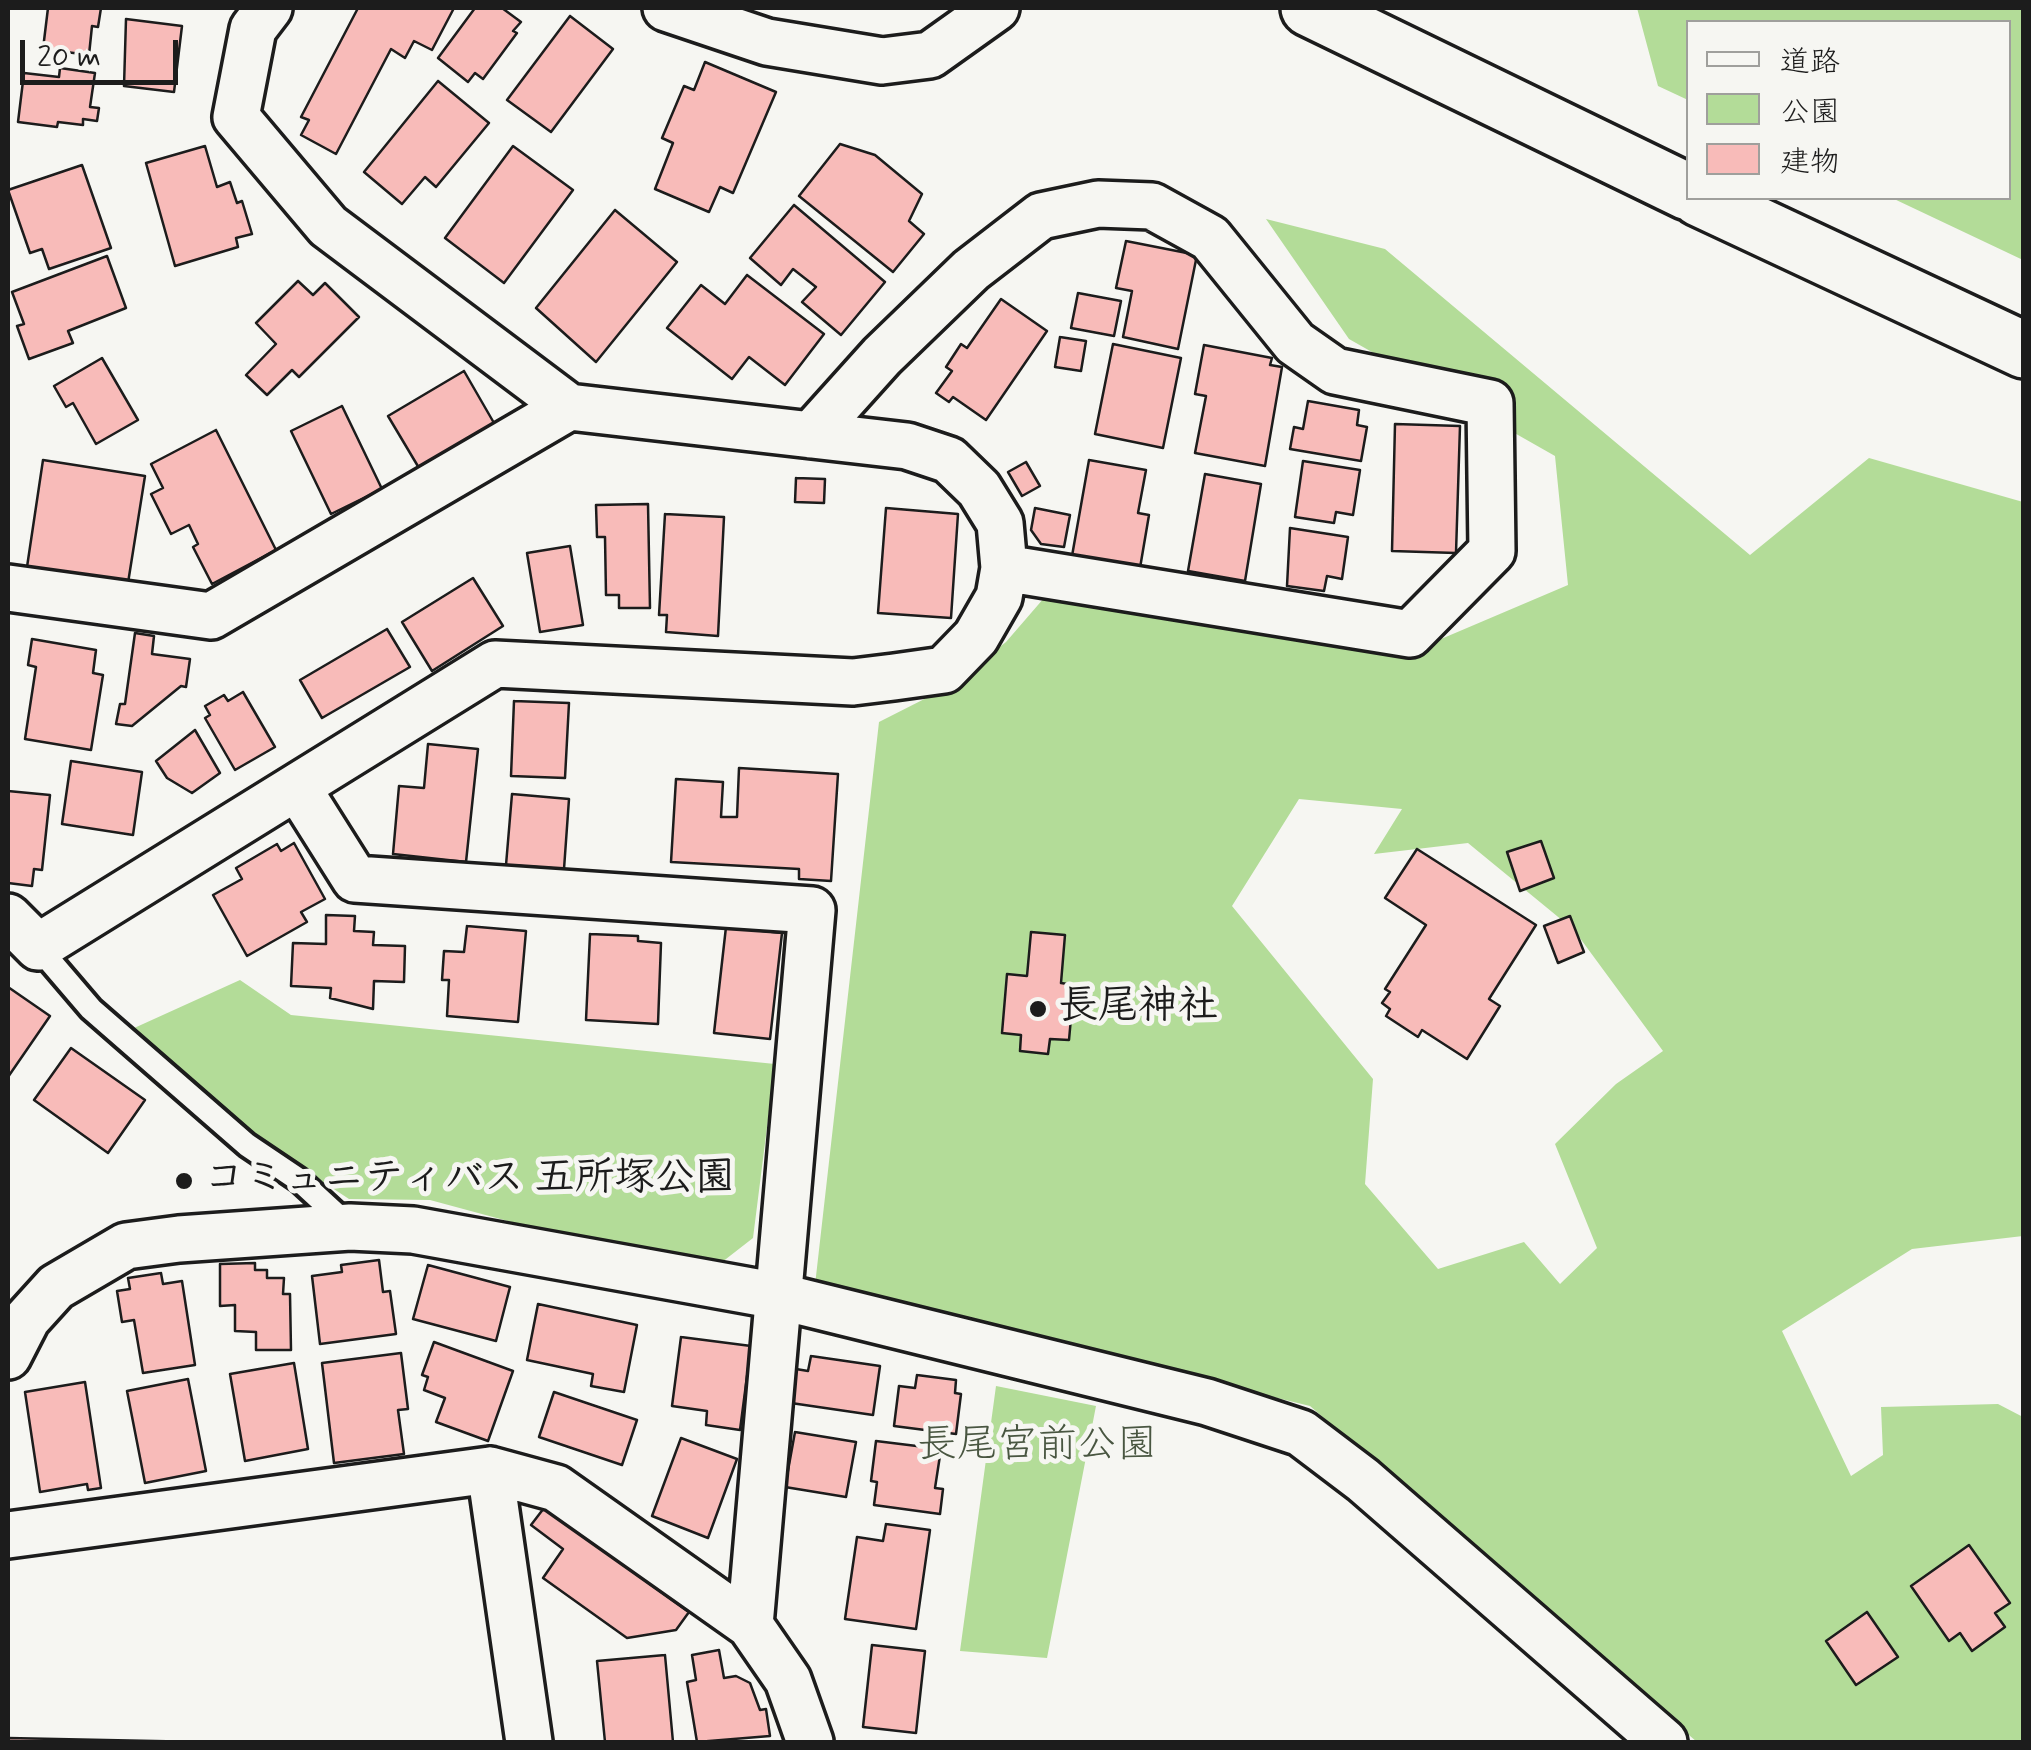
<!DOCTYPE html>
<meta charset="utf-8">
<style>
body{margin:0}
#map{position:relative;width:2031px;height:1750px;overflow:hidden;background:#f6f6f2;font-family:Mynerve,"Klee One",sans-serif}
canvas{display:block}
.frame{position:absolute;inset:0;border:10px solid #1c1c1c;pointer-events:none}
.legend{position:absolute;left:1686px;top:20px;width:325px;height:180px;box-sizing:border-box;background:#f6f6f2;border:2px solid #9f9f9c;margin:0;padding:12px 18px;list-style:none;font-size:30px;color:#1c1c1c}
.legend li{display:flex;align-items:center;gap:20px;height:50px}
.legend b{width:50px;border:2px solid #9f9f9c}
.scale{position:absolute;left:20px;top:40px;width:158px;height:45px;box-sizing:border-box;border:5px solid #1c1c1c;border-top:0;padding-left:12px;font-size:30px;line-height:35px;white-space:nowrap;color:#1c1c1c;-webkit-text-stroke:8px #f6f6f2;paint-order:stroke}
</style>
<div id="map">
<canvas width="2031" height="1750"></canvas>
<div class="frame"></div>
<ul class="legend">
<li><b style="height:12px;background:#f6f6f2"></b>道路</li>
<li><b style="height:28px;background:#b3dc98"></b>公園</li>
<li><b style="height:28px;background:#f8bbb9"></b>建物</li>
</ul>
<div class="scale">20 m</div>
</div>
<script>
const ctx = document.querySelector('canvas').getContext('2d');
ctx.lineJoin = 'round';
function fill(path, color) {
  ctx.fillStyle = color;
  ctx.fill(path, 'evenodd');
}
function toPath(rows) {
  const path = new Path2D();
  for (const r of rows) {
    path.moveTo(r[0], r[1]);
    for (let i = 2; i < r.length; i += 2) path.lineTo(r[i], r[i + 1]);
  }
  return path;
}
function stroke(path, color, width, dash) {
  ctx.strokeStyle = color;
  ctx.lineWidth = width;
  ctx.lineCap = dash ? 'butt' : 'round';
  ctx.setLineDash(dash || []);
  ctx.stroke(path);
}
function write(font, color, halo, rows, align = 'center') {
  ctx.font = font + ' Mynerve,"Klee One",sans-serif';
  ctx.lineWidth = 10;
  ctx.setLineDash([]);
  ctx.textBaseline = 'middle';
  ctx.strokeStyle = halo;
  ctx.fillStyle = color;
  for (const [text, x, y, turn = 0] of rows) {
    ctx.save();
    ctx.translate(x, y);
    ctx.rotate((+turn || 0) * Math.PI / 180);
    ctx.textAlign = isNaN(turn) ? turn : align;
    if (halo) ctx.strokeText(text, 0, 0);
    ctx.fillText(text, 0, 0);
    ctx.restore();
  }
}
const green = toPath([
 [1637,8,2023,8,2023,260,1892,198,2008,198,2008,22,1688,22,1688,100,1658,86],
 [1266,219,1385,249,1750,555,1869,458,2023,502,2023,1236,1912,1249,1782,1331,1851,1476,1883,1455,1881,1407,1998,1404,2023,1417,2023,1742,1697,1742,1310,1406,815,1285,879,722,950,686,1006,642,1044,598,1434,642,1568,585,1555,456,1349,339],
 [1299,799,1402,809,1374,854,1468,843,1574,930,1663,1051,1616,1084,1555,1144,1597,1248,1560,1284,1524,1242,1438,1269,1365,1184,1373,1079,1232,906],
 [240,980,291,1015,775,1064,753,1238,717,1266,567,1237,430,1200,349,1199,238,1126,132,1029],
 [996,1386,1096,1406,1047,1658,960,1651]
]);
const building = toPath([
 [48,8,101,8,98,27,92,26,89,55,43,49,48,8],
 [358,8,454,8,432,50,414,41,405,58,391,49,336,154,301,135,309,120,301,117,358,8],
 [475,8,502,8,521,22,513,31,517,33,483,79,475,73,468,82,438,58,475,8],
 [570,16,613,49,551,132,507,100,570,16],
 [126,19,182,26,174,92,124,86,126,19],
 [705,62,776,92,733,193,720,187,709,212,655,189,673,143,662,138,684,86,694,90,705,62],
 [60,68,95,73,90,107,99,108,97,121,83,119,83,125,58,122,57,127,18,122,24,73,59,77,60,68],
 [438,81,489,123,436,187,425,177,402,204,364,172,438,81],
 [840,144,875,155,922,194,909,221,924,234,893,272,799,196,840,144],
 [205,146,217,187,230,182,237,203,242,201,252,234,236,238,238,247,175,266,146,163,205,146],
 [513,146,573,190,504,283,445,238,513,146],
 [82,165,111,248,49,269,42,249,30,253,8,190,82,165],
 [794,205,885,282,841,335,802,302,816,287,793,269,781,285,750,258,794,205],
 [615,210,677,262,596,362,536,308,615,210],
 [1126,241,1197,255,1178,349,1123,337,1132,291,1116,288,1126,241],
 [107,256,126,308,68,331,73,343,29,359,17,326,24,324,12,292,107,256],
 [747,275,824,334,785,385,749,357,732,379,667,328,701,285,725,304,747,275],
 [298,281,313,295,325,283,359,317,299,377,292,370,267,395,246,375,276,344,256,323,298,281],
 [1078,293,1121,301,1114,336,1071,328,1078,293],
 [1001,299,1047,331,986,420,953,397,949,402,936,393,952,371,946,367,961,344,967,348,1001,299],
 [1060,337,1086,341,1081,371,1055,367,1060,337],
 [1113,344,1181,358,1163,448,1095,434,1113,344],
 [1204,345,1272,358,1270,365,1282,367,1265,466,1195,453,1206,396,1195,394,1204,345],
 [102,358,138,420,96,444,73,403,66,407,54,386,102,358],
 [464,371,494,423,419,468,388,416,464,371],
 [1308,401,1359,410,1357,425,1367,427,1361,461,1290,449,1294,427,1303,429,1308,401],
 [342,406,382,489,331,514,291,431,342,406],
 [1395,424,1460,426,1456,553,1392,551,1395,424],
 [216,430,276,550,212,584,193,547,198,544,189,525,171,534,151,494,163,488,151,464,216,430],
 [43,460,145,476,128,583,27,567,43,460],
 [1089,460,1146,470,1138,513,1149,515,1140,568,1072,556,1089,460],
 [1303,461,1360,470,1353,515,1336,512,1334,523,1295,517,1303,461],
 [1026,462,1040,486,1022,496,1008,472,1026,462],
 [1205,474,1261,484,1245,581,1188,571,1205,474],
 [796,478,825,479,824,503,795,502,796,478],
 [648,504,650,608,619,608,619,595,606,595,605,537,597,537,596,505,648,504],
 [886,508,958,514,951,618,878,613,886,508],
 [1035,508,1070,515,1064,547,1041,544,1031,530,1035,508],
 [665,514,724,517,718,636,666,632,667,615,659,615,665,514],
 [1290,528,1348,537,1342,579,1327,576,1324,591,1287,586,1290,528],
 [570,546,583,625,540,632,527,553,570,546],
 [473,578,503,626,432,671,402,622,473,578],
 [387,629,410,667,322,718,300,680,387,629],
 [135,633,154,636,152,654,190,659,186,687,181,686,132,726,116,724,120,704,125,704,135,633],
 [32,639,96,650,93,673,103,675,91,750,25,739,36,667,28,665,32,639],
 [243,692,275,747,235,770,205,718,210,715,205,706,224,695,228,701,243,692],
 [514,701,569,703,565,778,511,776,514,701],
 [195,730,220,773,192,793,167,778,156,761,195,730],
 [428,744,478,749,466,862,393,854,399,786,424,788,428,744],
 [71,761,142,772,133,835,62,824,71,761],
 [739,768,838,774,831,881,799,879,799,869,671,862,676,779,723,782,721,817,737,817,739,768],
 [8,791,50,795,42,870,34,869,32,886,8,883,8,791],
 [512,794,569,799,564,869,506,865,512,794],
 [1541,841,1554,878,1520,891,1507,852,1541,841],
 [294,843,325,899,301,912,307,922,247,956,213,895,242,879,236,868,277,844,281,851,294,843],
 [1417,849,1536,925,1489,999,1500,1006,1467,1059,1422,1030,1418,1037,1386,1016,1390,1009,1382,1003,1390,992,1385,989,1426,925,1385,898,1417,849],
 [326,915,355,916,354,931,374,932,373,945,405,946,404,982,374,981,373,1009,330,998,331,988,291,986,293,943,326,944,326,915],
 [1570,916,1584,952,1558,963,1544,926,1570,916],
 [467,926,526,931,518,1022,447,1016,449,980,442,980,444,951,464,952,467,926],
 [726,927,782,933,770,1039,714,1033,726,927],
 [1031,932,1065,935,1061,983,1074,985,1069,1040,1050,1039,1048,1054,1020,1051,1021,1035,1002,1033,1007,974,1027,976,1031,932],
 [590,934,638,936,638,941,661,943,658,1024,586,1020,590,934],
 [8,987,50,1016,8,1077,8,987],
 [71,1048,145,1100,108,1153,34,1100,71,1048],
 [379,1260,383,1292,390,1291,396,1334,320,1344,312,1276,342,1272,341,1265,379,1260],
 [255,1263,255,1270,267,1270,267,1278,284,1278,283,1294,290,1294,291,1350,256,1350,256,1332,235,1331,235,1305,220,1306,220,1264,255,1263],
 [428,1265,510,1287,496,1341,413,1319,428,1265],
 [161,1273,163,1284,182,1281,195,1365,143,1373,134,1320,122,1322,117,1291,130,1289,128,1278,161,1273],
 [538,1304,637,1325,624,1392,591,1386,593,1374,527,1360,538,1304],
 [681,1337,751,1346,740,1430,706,1425,707,1411,672,1406,681,1337],
 [434,1342,513,1371,488,1441,436,1422,445,1398,424,1390,428,1377,422,1375,434,1342],
 [401,1353,408,1409,398,1410,404,1454,334,1463,322,1363,401,1353],
 [811,1356,880,1366,873,1415,791,1403,796,1369,808,1371,811,1356],
 [294,1363,308,1449,245,1461,230,1374,294,1363],
 [917,1375,956,1380,955,1393,961,1394,956,1434,894,1426,899,1386,915,1388,917,1375],
 [188,1379,206,1471,145,1483,127,1391,188,1379],
 [85,1382,101,1488,88,1490,87,1484,40,1492,25,1392,85,1382],
 [554,1392,637,1420,622,1465,539,1437,554,1392],
 [795,1432,856,1442,846,1497,785,1487,795,1432],
 [681,1438,737,1459,708,1538,652,1516,681,1438],
 [876,1441,941,1449,935,1488,943,1489,940,1514,874,1505,877,1482,871,1481,876,1441],
 [544,1508,689,1612,676,1630,627,1638,543,1578,563,1549,531,1525,544,1508],
 [886,1524,930,1530,916,1629,845,1619,857,1537,883,1541,886,1524],
 [1969,1545,2010,1603,1995,1613,2005,1627,1972,1651,1960,1633,1949,1641,1911,1586,1969,1545],
 [1867,1612,1898,1657,1856,1685,1826,1641,1867,1612],
 [872,1645,925,1651,916,1733,863,1727,872,1645],
 [719,1650,724,1678,736,1676,750,1683,760,1710,766,1709,770,1736,697,1742,687,1682,696,1680,692,1655,719,1650],
 [665,1655,673,1742,605,1742,597,1661,665,1655],
 [8,1738,203,1742,8,1742,8,1738]
]);
const lane = toPath([
 [38,947,91,1009,247,1145,299,1180,350,1227]
]);
const street = toPath([
 [666,8,767,42,882,61,930,55,996,8],
 [811,435,882,356,971,270,1041,216,1098,204,1152,206,1210,238,1295,343,1335,371,1490,403,1492,551,1410,634,1004,568],
 [8,588,211,616,569,407],
 [297,787,355,879,812,910,750,1625],
 [8,917,38,947,495,664,853,682,894,677,944,670,976,637,999,597,1004,568,1000,523,979,489,949,460,907,446,569,407,328,226,236,117,253,29,269,8],
 [8,1356,27,1319,56,1287,126,1246,179,1239,350,1227,413,1230,778,1296,1207,1402,1301,1433,1363,1480,1664,1742],
 [490,1470,529,1742],
 [8,1535,490,1470,556,1488,750,1625,788,1680,810,1742]
]);
const secondary = toPath([
 [1309,8,1688,192],
 [1699,198,2024,350]
]);
const markers = [
 [1038,1009,10,"#1c1c1c"],
 [184,1181,10,"#1c1c1c"]
];
const poiNames = [
 ["長尾神社",1058,1009],
 ["コミュニティバス 五所塚公園",204,1181]
];
const parkNames = [
 ["長尾宮前公園",1037,1448]
];
fill(green, '#b3dc98');
fill(building, '#f8bbb9');
stroke(building, '#1c1c1c', 2.5);
stroke(lane, '#1c1c1c', 30);
stroke(street, '#1c1c1c', 52);
stroke(secondary, '#1c1c1c', 62);
stroke(lane, '#f6f6f2', 22);
stroke(street, '#f6f6f2', 45);
stroke(secondary, '#f6f6f2', 55);
for (const [x, y, r, color] of markers) {
  const dot = new Path2D();
  dot.arc(x, y, r, 0, 2 * Math.PI);
  ctx.fillStyle = color;
  ctx.fill(dot);
  stroke(dot, '#f6f6f2', 4);
}
write('bold 40px', '#1c1c1c', '#f6f6f2', poiNames, 'left');
write('40px', '#495641', '#f6f6f2', parkNames);
</script>
